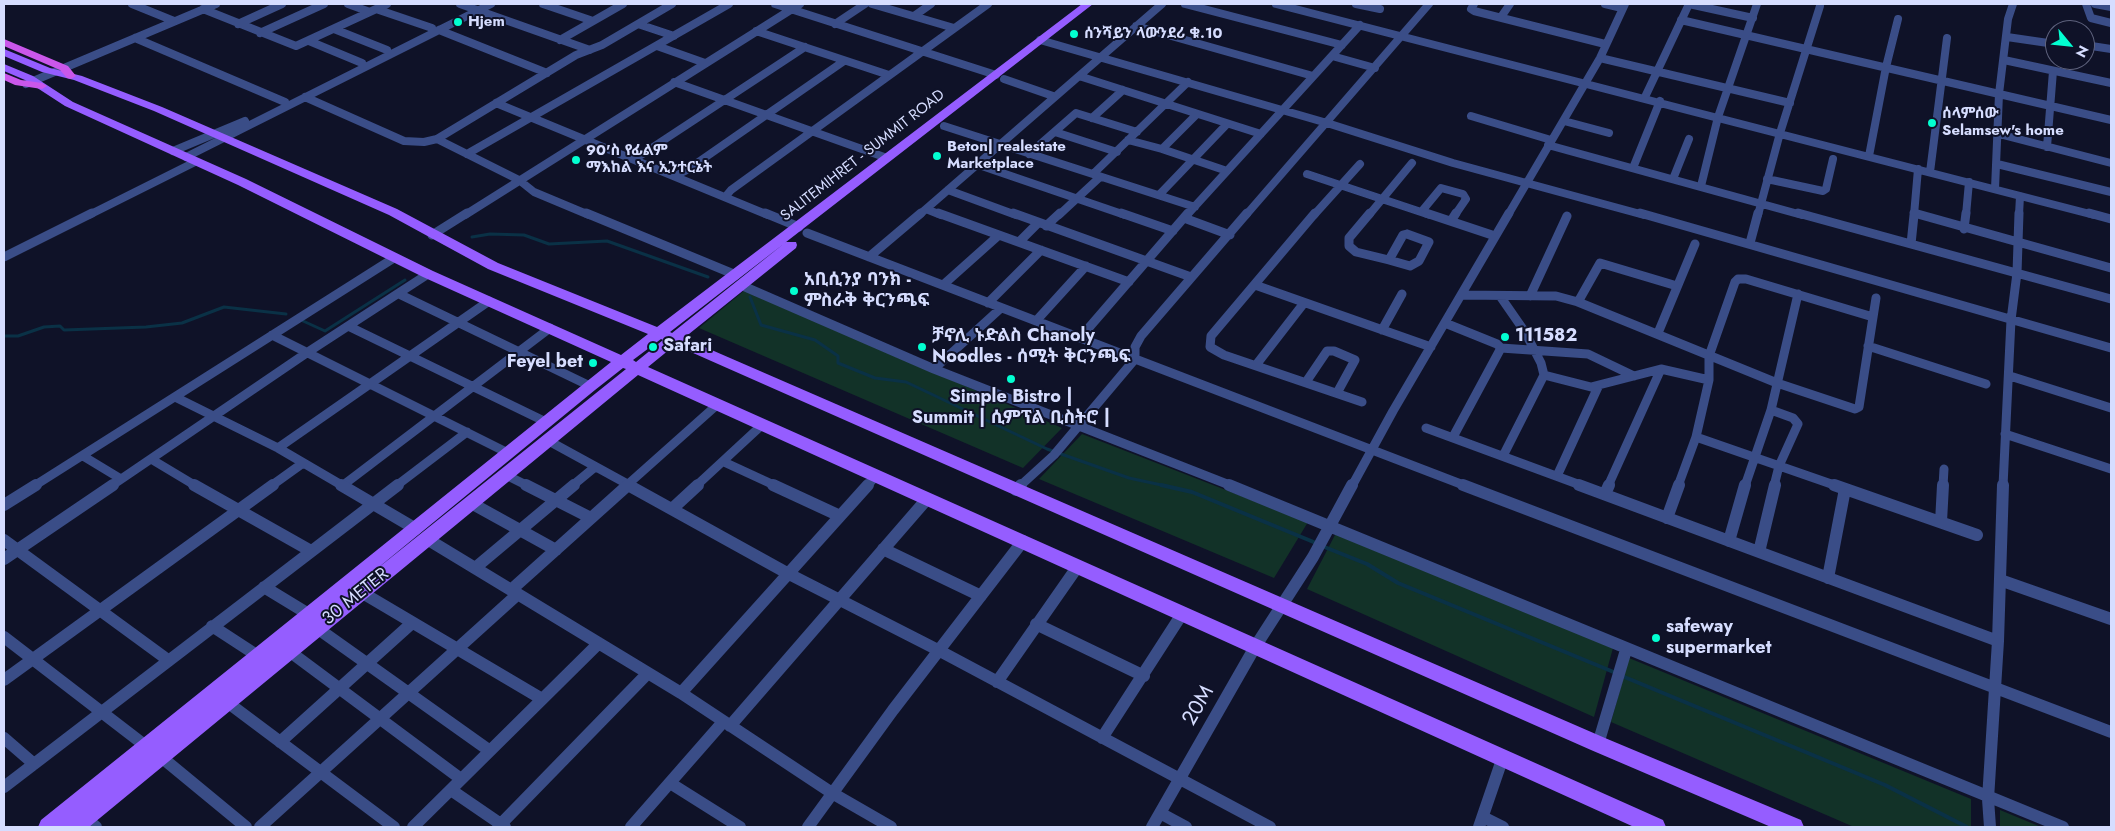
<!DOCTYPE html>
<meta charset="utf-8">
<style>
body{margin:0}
#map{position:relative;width:2115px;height:831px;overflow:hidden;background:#0f1228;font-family:Jost,sans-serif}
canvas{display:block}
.frame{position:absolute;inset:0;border:5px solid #d6ddff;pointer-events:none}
.north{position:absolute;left:2045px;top:20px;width:50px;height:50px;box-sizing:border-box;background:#0f1228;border:1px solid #5f637e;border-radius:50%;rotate:118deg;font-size:14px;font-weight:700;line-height:20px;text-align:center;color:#d6ddff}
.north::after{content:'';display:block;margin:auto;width:18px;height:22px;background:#02ffd1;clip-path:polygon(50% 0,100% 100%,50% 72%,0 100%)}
</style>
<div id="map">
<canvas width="2115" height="831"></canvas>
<div class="frame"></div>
<div class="north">N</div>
</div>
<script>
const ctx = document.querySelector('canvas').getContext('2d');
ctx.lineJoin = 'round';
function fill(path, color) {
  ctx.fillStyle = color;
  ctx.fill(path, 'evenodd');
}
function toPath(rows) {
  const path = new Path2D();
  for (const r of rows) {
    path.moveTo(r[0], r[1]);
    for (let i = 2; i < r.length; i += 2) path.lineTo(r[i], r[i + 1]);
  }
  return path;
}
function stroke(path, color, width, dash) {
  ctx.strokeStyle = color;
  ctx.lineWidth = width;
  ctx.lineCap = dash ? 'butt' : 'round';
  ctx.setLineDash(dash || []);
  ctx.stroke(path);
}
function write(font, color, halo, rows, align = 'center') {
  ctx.font = font + ' Jost,"Noto Sans Ethiopic",sans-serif';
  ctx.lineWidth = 4;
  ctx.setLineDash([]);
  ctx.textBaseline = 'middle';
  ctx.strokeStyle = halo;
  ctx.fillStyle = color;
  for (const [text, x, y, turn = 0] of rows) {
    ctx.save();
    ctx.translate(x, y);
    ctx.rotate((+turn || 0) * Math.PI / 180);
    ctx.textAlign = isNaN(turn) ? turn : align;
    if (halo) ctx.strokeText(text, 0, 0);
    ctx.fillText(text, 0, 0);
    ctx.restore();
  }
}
const green = toPath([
 [745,290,1062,428,1023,468,699,328],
 [1082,434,1308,522,1274,578,1039,479],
 [1336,533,1613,648,1594,717,1307,589],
 [1629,658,1971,799,1971,827,1854,827,1611,722],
 [2000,810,2041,827,2000,827]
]);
const streamFar1 = toPath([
 [472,237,490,234,524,235,549,244,607,241,708,277],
 [750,297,761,325,815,340,838,356,838,363,875,378,906,382,1047,449,1129,478,1166,486],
 [303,321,325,331,405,280],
 [4,336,18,336,44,327,60,326,64,330,146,327,182,323,224,307,286,314]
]);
const stream = toPath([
 [1161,485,1192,492,1316,543],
 [1322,546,1367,564,1398,583,1616,673],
 [1622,676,1885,785,1967,827]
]);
const minorFar2 = toPath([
 [132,4,174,21],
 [348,4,370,12],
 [460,4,590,50],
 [543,4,593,21],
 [775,4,996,75],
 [872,4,954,28],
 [1185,4,1342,45],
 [1276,4,2094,215],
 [1356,4,1380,9],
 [1474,4,1471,9,1474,11,1605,44],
 [1605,4,1622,8],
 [1689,4,1753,18],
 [2086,4,2091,18,2111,23],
 [2095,4,2111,7],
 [203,9,296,46,387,4],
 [376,9,432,28],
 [914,16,931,4],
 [1501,17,1510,4],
 [1681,20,2111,120],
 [238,24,282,4],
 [638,24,674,36],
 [835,24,865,4],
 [1136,26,1313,76],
 [334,29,387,50],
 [439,30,547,73],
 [756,31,889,75],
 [260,33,324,4],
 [2007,37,2055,44],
 [135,38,285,102],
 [560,40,623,4],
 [1040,40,1327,123,1453,163,1644,215],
 [309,41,362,63],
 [2085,45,2111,49],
 [657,46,705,63],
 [1332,56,1375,68],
 [1600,58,1790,103],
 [2004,60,2111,83],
 [1079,76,1162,4],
 [1004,79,1053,96],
 [674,82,887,158],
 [26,84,216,4],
 [305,97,404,141,424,142,437,139,576,55,602,45,672,4],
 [1645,97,1689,4],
 [496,103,768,215],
 [1471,116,1551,140],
 [1092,118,1123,90],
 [1564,121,1609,133],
 [944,126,1195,207],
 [1055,132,1117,152],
 [1999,134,2111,163],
 [437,139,519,180,534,192,589,215],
 [1128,140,1162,149,1197,114],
 [1548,145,1802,215],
 [2047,147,2053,71],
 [1162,149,1227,171],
 [173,151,245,121],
 [467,154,729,4],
 [1029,154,1076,113,1137,132],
 [1869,156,1886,67,1898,19],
 [186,157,491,4],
 [635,159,805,47],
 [976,164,1125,215],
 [1997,164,2111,192],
 [1633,168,1660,101],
 [1930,172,1947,38],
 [1093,174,1188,82],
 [1307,174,1430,215],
 [675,176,687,170,844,61],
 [1673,179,1689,139],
 [1767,179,1823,191,1826,189,1833,159],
 [1701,186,1718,117,1757,4],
 [1995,189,1999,94,2008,19,2013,4],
 [948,190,1016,215],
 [1159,195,1227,124],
 [726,196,731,190,988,4],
 [1422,211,1441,188,1463,194,1466,199,1455,215],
 [89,215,195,162],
 [465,215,800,4],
 [919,215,926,209],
 [941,215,926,209,1079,76,1261,134],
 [1059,215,1100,177],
 [1187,215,1360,25],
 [1246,215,1429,4],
 [1314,215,1360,164],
 [1369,215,1412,163],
 [1508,215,1600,58,1625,4],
 [1758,215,1780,133,1820,6],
 [1914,215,1918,169],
 [1966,215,1969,182],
 [2019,215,2020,196]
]);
const minorFar1 = toPath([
 [586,213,736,275],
 [765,213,799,227],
 [938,213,1129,282],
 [1013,213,1191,277],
 [1121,213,1173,231],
 [1315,213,1211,336,1210,347,1224,355,1362,402],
 [1370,213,1349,238,1349,246,1356,252,1389,260],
 [1426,213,1495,236],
 [1640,213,2111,348],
 [1798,213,2111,299],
 [1914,213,2111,268],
 [2089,213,2111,219],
 [1184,218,1230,235],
 [1451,221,1456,213],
 [1046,226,1060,213],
 [1964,229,1966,213],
 [807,233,1466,486],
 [1407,234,1429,242,1419,261,1410,266,1389,260,1403,235,1407,234],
 [432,235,467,213],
 [1019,242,1038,223],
 [1750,243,1758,213],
 [1911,244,1914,215],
 [4,257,92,213],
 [869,257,921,213],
 [943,285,999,235],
 [1255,285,1431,347],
 [743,286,934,369,1232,486],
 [399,294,590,386],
 [1462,295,1556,296,1578,302,1777,383,1855,409,1859,407,1876,298],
 [1500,296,1525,332,1541,363,1544,375,1503,456],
 [1530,296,1567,216],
 [1578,302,1600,263,1677,286],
 [988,303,1041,250],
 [1036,321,1086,266],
 [1445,323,1497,344,1501,348,1453,437],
 [348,326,546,422],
 [1382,330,1402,294],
 [1658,333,1695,244],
 [272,335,508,453],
 [1080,338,1188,213],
 [1868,346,1986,384],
 [1501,348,1588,354,1634,376],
 [1256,365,1304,303],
 [934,369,1001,308],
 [1544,375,1591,387,1661,369,1709,380],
 [2010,376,2111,408],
 [1306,382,1327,351,1334,351,1355,360,1337,393],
 [175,397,278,448,343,486],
 [1771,410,1793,418,1798,424,1779,466,1774,486],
 [1426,428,1583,486],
 [2005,434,2111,469],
 [547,440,631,486],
 [278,448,489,301],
 [83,456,121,479],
 [151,459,196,486],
 [724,462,776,486],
 [506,475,528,486],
 [1557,476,1598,387],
 [34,486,394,258],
 [111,486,308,352,428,274],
 [271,486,303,463],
 [342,486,550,328],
 [396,486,467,432],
 [572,486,595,467],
 [626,486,718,404],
 [696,486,763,424],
 [867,486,875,477],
 [1020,486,1054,455,1135,359,1135,347,1141,336,1247,213],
 [1352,486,1393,411,1509,213],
 [1608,486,1661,369],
 [1678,486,1696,437],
 [1745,486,1771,410,1798,294],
 [1837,486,1696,437,1709,380,1709,356,1735,282,1738,279,1746,279,1873,317],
 [1943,486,1944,469],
 [2003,486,2011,320,2017,273,2019,213]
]);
const minor = toPath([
 [194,485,311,551],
 [341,485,416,529],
 [526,485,591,518],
 [628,485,787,573,938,650,1270,827],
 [773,485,840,516],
 [1229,485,2063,827],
 [1463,485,2111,732],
 [1579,485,1998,641],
 [1834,485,1977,535],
 [1016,490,1021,485],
 [1605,494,1609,485],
 [471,503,556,550],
 [4,505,36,485],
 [672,509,698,485],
 [1667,518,1679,485],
 [1941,522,1943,485],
 [427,539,681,693,832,793,891,827],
 [4,540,168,660],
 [1729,541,1745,485],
 [883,549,981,596],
 [1759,552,1775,485],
 [4,559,113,485],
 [475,568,574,485],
 [1828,578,1845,489],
 [2000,580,2111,619],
 [264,587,310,615],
 [511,590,628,485],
 [361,592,542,699],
 [1036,624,1144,676],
 [212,626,258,656],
 [317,628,490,751],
 [4,637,147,747],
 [289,651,461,779],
 [4,680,273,485],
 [997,682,1078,566],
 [681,693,868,485],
 [227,702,394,827],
 [730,726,927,499],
 [4,738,34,764],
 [1102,738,1182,614],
 [280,742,412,623],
 [1598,744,1626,650],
 [160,756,246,827],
 [670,783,740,827],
 [4,787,398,485],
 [451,790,505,827],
 [1160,813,1186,827],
 [1483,817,1503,827],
 [85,818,96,827],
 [260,827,518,594],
 [413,827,599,643],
 [498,827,648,673],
 [631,827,723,722],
 [808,827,893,710,1023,541],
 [1152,827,1255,647,1313,557,1352,485],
 [1479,827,1503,757],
 [1990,827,1988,799,1998,641,2003,485]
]);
const primary = toPath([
 [1082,4,1093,4,670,332,672,333,786,242,796,242,797,245,796,248,684,338,1605,738,1801,820,1804,827,1771,827,1591,750,675,345,648,367,1663,820,1666,827,1634,827,638,375,89,827,38,827,41,820,611,362,423,277,238,185,65,106,25,80,4,71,4,64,33,76,73,102,246,179,433,271,621,355,648,334,488,269,389,215,154,111,74,80,42,72,4,56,4,49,50,68,82,76,162,107,397,209,498,263,657,327,1082,4],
 [661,339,663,340,636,362,633,360,661,339],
 [623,368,626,369,368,576,595,390,623,368]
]);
const trunk = toPath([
 [4,39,68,66,76,76,71,79,67,78,60,70,4,46,4,39],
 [4,73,21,80,42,83,47,86,42,89,15,85,4,80,4,73]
]);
const markers = [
 [458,22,5,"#02ffd1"],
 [1074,34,5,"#02ffd1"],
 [1932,123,5,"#02ffd1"],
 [937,156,5,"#02ffd1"],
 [576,160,5,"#02ffd1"],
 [794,291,5,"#02ffd1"],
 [1505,337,5,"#02ffd1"],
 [653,347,5,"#02ffd1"],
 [922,347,5,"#02ffd1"],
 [593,363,5,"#02ffd1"],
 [1011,379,5,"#02ffd1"],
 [1656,638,5,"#02ffd1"]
];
const farPoinames = [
 ["Hjem",468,22],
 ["ሰንሻይን ላውንደሪ ቁ.10",1084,34],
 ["ሰላምሰው",1942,114],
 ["Selamsew's home",1942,131],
 ["Beton| realestate",947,147],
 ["Marketplace",947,164],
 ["90'ስ የፊልም",586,151],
 ["ማእከል እና ኢንተርኔት",586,168]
];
const farStreetnames = [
 ["SALITEMIHRET - SUMMIT ROAD",863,156,-38]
];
const poiNames = [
 ["አቢሲንያ ባንክ -",804,281],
 ["ምስራቅ ቅርንጫፍ",804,302],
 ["ቻኖሊ ኑድልስ Chanoly",932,337],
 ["Noodles - ሰሚት ቅርንጫፍ",932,358],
 ["111582",1515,337],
 ["Safari",663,347],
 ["Feyel bet",583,363,"right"],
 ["Simple Bistro |",1011,398,"center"],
 ["Summit | ሲምፕል ቢስትሮ |",1011,419,"center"],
 ["safeway",1666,628],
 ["supermarket",1666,649]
];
const streetNames = [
 ["30 METER",356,597,-39]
];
const nearStreetnames = [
 ["20M",1199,706,-60]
];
fill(green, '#123228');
stroke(streamFar1, '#0a3146', 3);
stroke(stream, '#0a3146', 4);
stroke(minorFar2, '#3a4d87', 8);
stroke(minorFar1, '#3a4d87', 9);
stroke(minor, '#3a4d87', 12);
fill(primary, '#955dff');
fill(trunk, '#ca57ea');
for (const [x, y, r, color] of markers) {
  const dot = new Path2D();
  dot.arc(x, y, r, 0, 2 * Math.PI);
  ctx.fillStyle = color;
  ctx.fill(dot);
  stroke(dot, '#0f1228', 2);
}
write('bold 15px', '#d6ddff', '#0f1228', farPoinames, 'left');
write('15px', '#d6ddff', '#0f1228', farStreetnames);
write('bold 18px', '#d6ddff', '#0f1228', poiNames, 'left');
write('18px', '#d6ddff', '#0f1228', streetNames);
write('21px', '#d6ddff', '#0f1228', nearStreetnames);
</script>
